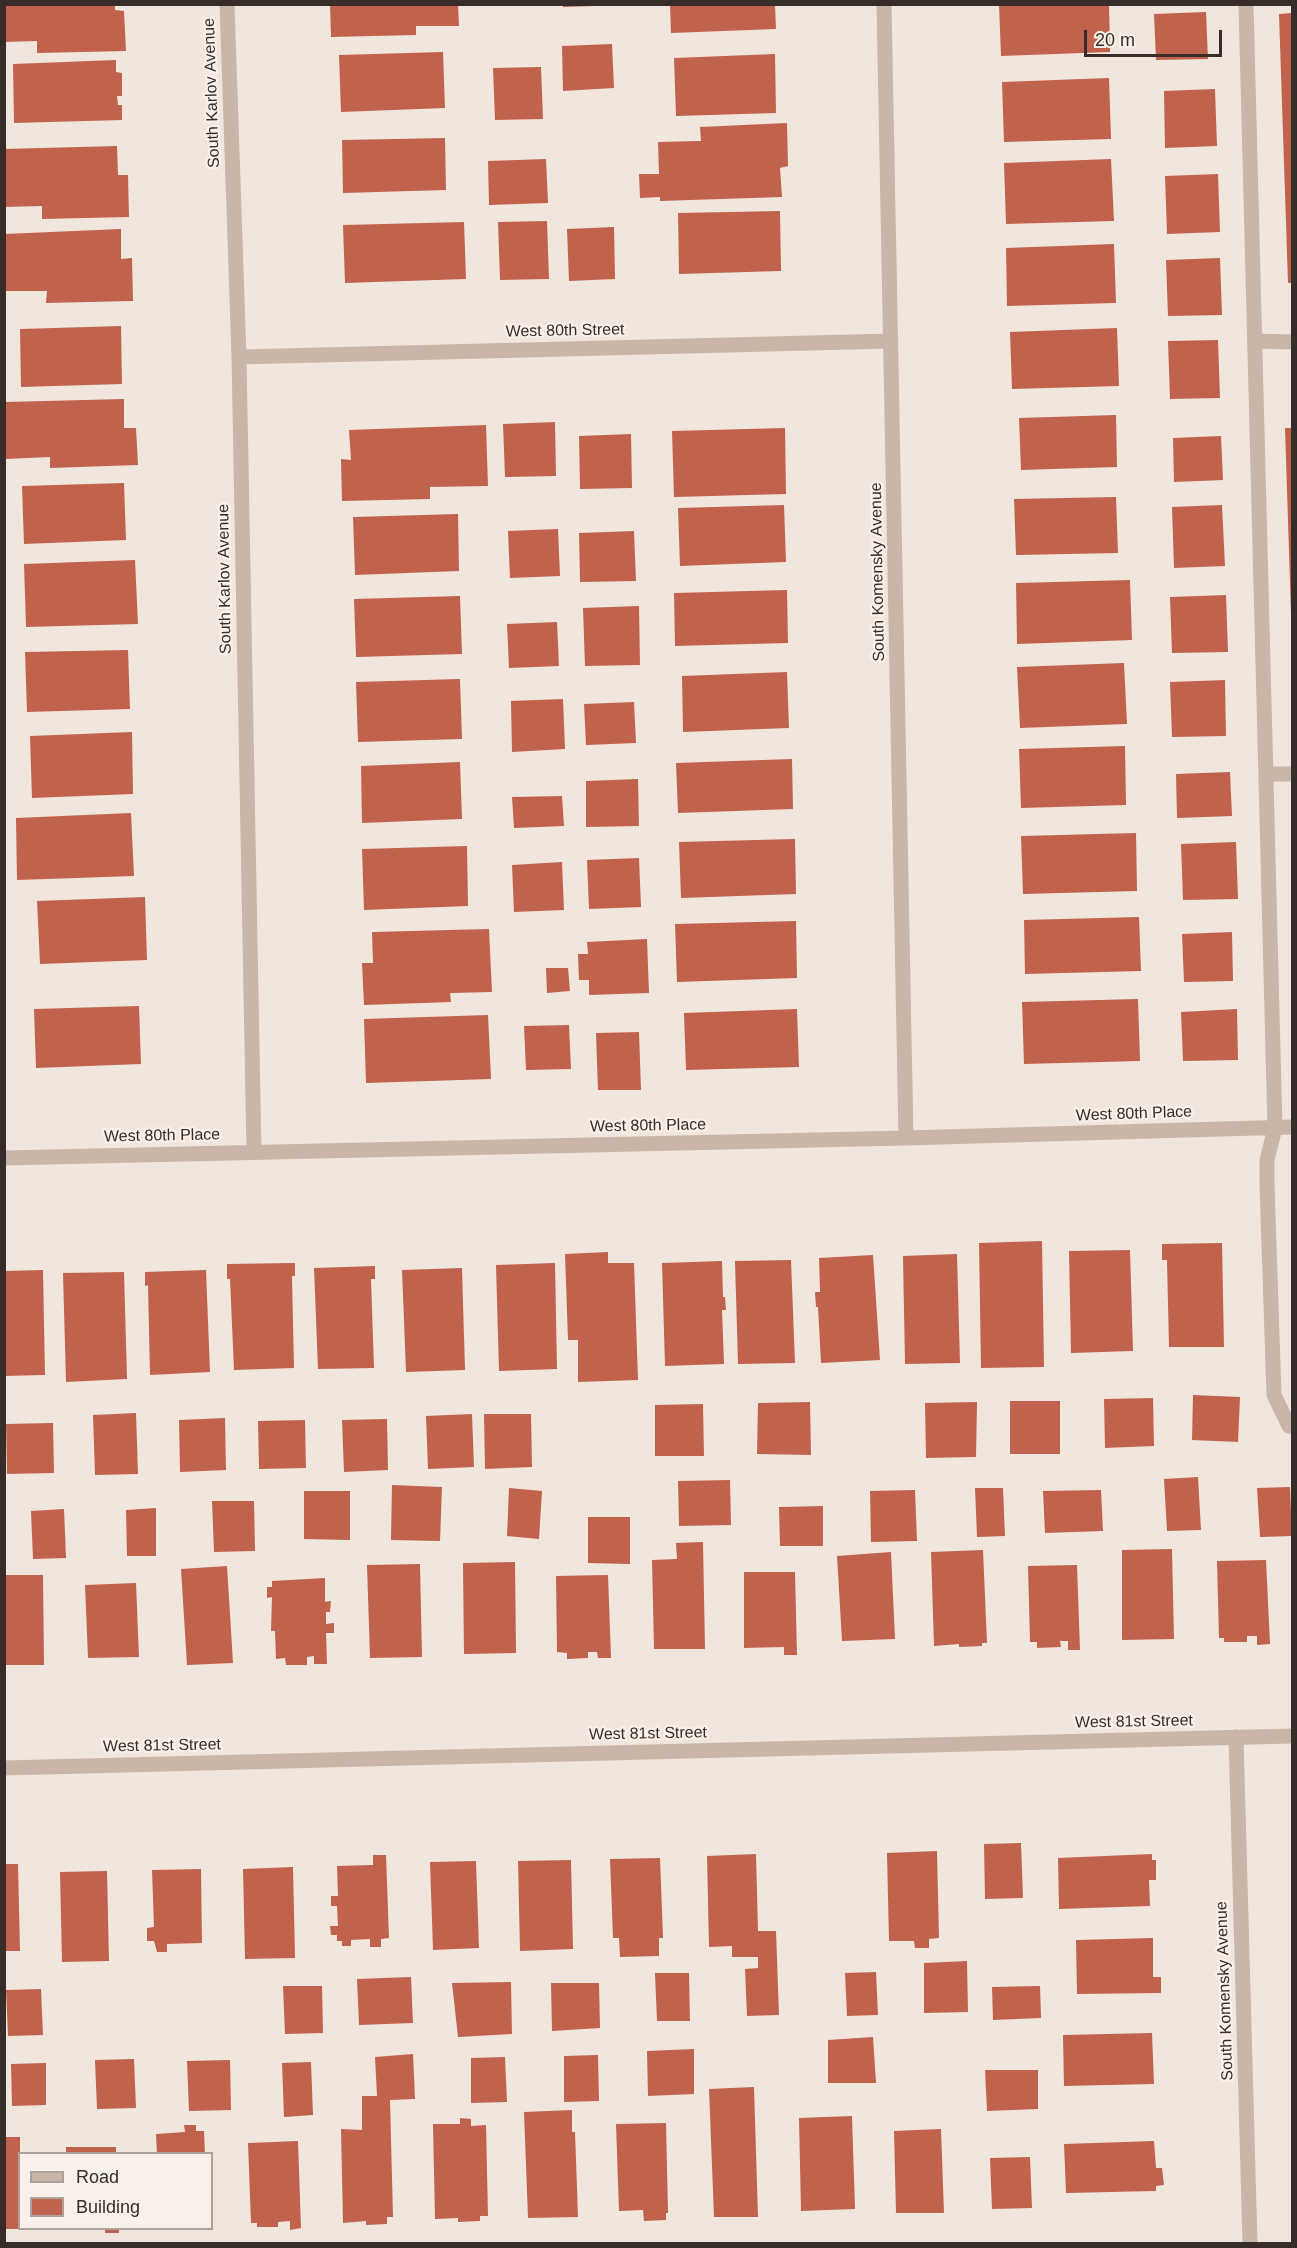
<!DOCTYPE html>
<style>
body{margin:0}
#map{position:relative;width:1297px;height:2248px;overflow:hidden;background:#f1e6dd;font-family:Arial,sans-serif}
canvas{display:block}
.frame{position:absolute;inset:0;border:6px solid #362c29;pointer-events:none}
.legend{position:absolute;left:18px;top:2152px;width:195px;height:78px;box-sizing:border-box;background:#f9f1e9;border:2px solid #aba29c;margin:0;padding:8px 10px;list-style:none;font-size:18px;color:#362c29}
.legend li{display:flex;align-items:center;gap:12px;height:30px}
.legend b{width:30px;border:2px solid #aba29c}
.scale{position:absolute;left:1084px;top:30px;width:138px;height:27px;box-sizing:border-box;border:3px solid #362c29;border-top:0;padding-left:8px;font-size:18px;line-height:21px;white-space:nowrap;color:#362c29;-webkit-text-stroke:4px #f9f1e9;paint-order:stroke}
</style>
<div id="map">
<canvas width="1297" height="2248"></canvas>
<div class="frame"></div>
<ul class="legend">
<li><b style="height:8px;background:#c9b6a9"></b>Road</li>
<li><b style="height:16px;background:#c0624c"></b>Building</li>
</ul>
<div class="scale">20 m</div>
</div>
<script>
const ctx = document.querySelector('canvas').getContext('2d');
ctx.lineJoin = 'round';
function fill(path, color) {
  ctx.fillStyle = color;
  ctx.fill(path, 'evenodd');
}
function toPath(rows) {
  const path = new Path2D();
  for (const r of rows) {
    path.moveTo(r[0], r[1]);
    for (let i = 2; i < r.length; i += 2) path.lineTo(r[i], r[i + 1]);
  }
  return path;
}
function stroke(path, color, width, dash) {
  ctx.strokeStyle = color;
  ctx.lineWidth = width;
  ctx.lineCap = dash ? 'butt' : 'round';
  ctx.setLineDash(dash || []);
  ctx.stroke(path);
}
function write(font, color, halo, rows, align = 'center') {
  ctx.font = font + ' Arial,sans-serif';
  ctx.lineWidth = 4.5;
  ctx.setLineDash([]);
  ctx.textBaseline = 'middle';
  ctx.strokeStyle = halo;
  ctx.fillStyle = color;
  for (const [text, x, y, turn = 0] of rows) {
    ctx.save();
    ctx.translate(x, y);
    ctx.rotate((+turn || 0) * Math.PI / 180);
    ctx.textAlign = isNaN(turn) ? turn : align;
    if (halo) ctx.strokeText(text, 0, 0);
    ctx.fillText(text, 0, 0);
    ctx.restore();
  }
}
const building = toPath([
 [4,4,115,4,115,10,124,11,126,51,37,53,37,41,4,42],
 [330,4,458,4,459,26,416,26,416,35,331,37],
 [563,4,595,4,595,6,563,7],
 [670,4,775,4,776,29,671,33],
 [999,4,1109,4,1110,52,1001,56],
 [1206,12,1208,59,1156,60,1154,14],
 [1292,13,1292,283,1288,283,1279,14],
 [612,44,614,88,563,91,562,46],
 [443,52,445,108,341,112,339,55],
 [775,54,776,113,676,116,674,58],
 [116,60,116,72,122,73,122,96,117,96,118,105,122,105,122,120,14,123,13,64],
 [541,67,543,119,495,120,493,68],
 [1109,78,1111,139,1004,142,1002,82],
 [1215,89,1217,146,1165,148,1164,91],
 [787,123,788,166,780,168,782,197,660,201,660,197,640,198,639,174,659,174,658,142,701,141,700,127],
 [445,138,446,190,343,193,342,140],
 [117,146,118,175,128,175,129,217,42,219,42,206,4,207,4,149],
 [546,159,548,203,489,205,488,161],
 [1111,159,1114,221,1006,224,1004,163],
 [1218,174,1220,232,1167,234,1165,176],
 [780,211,781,271,679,274,678,213],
 [547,221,549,279,500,280,498,222],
 [464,222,466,279,345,283,343,225],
 [614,227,615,279,569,281,567,229],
 [121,229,121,259,132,258,133,301,46,303,47,291,4,291,4,234],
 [1114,244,1116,303,1007,306,1006,248],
 [1220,258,1222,315,1168,316,1166,260],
 [121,326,122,384,21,387,20,329],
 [1117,328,1119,386,1012,389,1010,332],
 [1218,340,1220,398,1170,399,1168,341],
 [124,399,124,428,136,428,138,465,50,468,50,457,6,459,5,402],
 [1116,415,1117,467,1021,470,1019,418],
 [555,422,556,476,505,477,503,424],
 [486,425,488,486,430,487,430,499,342,501,341,459,351,460,349,430],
 [785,428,786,494,674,497,672,431],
 [1285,428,1292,428,1292,614,1291,614],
 [631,434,632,488,580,489,579,436],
 [1221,436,1223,480,1174,482,1173,438],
 [124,483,126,540,24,544,22,486],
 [1116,497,1118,553,1016,555,1014,499],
 [784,505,786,562,680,566,678,508],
 [1222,505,1225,566,1174,568,1172,507],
 [458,514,459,571,355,575,353,517],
 [558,529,560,576,510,578,508,531],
 [634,531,636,581,580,582,579,533],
 [135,560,138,624,26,627,24,564],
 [1130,580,1132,640,1017,644,1016,583],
 [787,590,788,643,675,646,674,593],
 [1226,595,1228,652,1172,653,1170,597],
 [460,596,462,654,356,657,354,599],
 [639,606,640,665,585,666,583,608],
 [557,622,559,666,509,668,507,624],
 [128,650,130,709,27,712,25,652],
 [1124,663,1127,724,1020,728,1017,667],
 [787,672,789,728,683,732,682,676],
 [460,679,462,739,358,742,356,682],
 [1225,680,1226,736,1172,737,1170,682],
 [563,699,565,749,512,752,511,701],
 [634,702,636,743,586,745,584,704],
 [132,732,133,794,32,798,30,736],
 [1125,746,1126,805,1021,808,1019,749],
 [792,759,793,809,678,813,676,763],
 [460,762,462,819,362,823,361,766],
 [1230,772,1232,816,1177,818,1176,774],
 [638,779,639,826,586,827,586,781],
 [562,796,564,826,514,828,512,797],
 [131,813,134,876,17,880,16,818],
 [1136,833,1137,891,1023,894,1021,836],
 [795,839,796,894,681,898,679,842],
 [1236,842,1238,899,1183,900,1181,844],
 [467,846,468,906,364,910,362,849],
 [639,858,641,907,589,909,587,860],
 [562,862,564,910,514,912,512,865],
 [145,897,147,960,40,964,37,901],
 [1139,917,1141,971,1025,974,1024,920],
 [796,921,797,978,677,982,675,924],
 [489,929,492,992,450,993,451,1002,364,1005,362,963,373,963,372,932],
 [1232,932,1233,981,1184,982,1182,934],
 [647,939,649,993,589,995,589,980,579,980,578,954,588,954,587,942],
 [546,968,568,968,570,991,547,993],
 [1138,999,1140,1061,1024,1064,1022,1002],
 [139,1006,141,1064,36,1068,34,1009],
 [797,1009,799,1067,686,1070,684,1013],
 [1237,1009,1238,1060,1183,1061,1181,1012],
 [488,1015,491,1079,366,1083,364,1019],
 [569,1025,571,1069,526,1070,524,1026],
 [639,1032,641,1090,598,1090,596,1033],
 [1042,1241,1044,1367,981,1368,979,1243],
 [1222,1243,1224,1347,1169,1347,1167,1260,1162,1260,1162,1244],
 [1130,1250,1133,1351,1071,1353,1069,1251],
 [608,1252,608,1263,634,1263,638,1380,578,1382,578,1340,568,1340,565,1254],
 [957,1254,960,1363,905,1364,903,1256],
 [873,1255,880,1360,821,1363,818,1307,816,1307,815,1292,820,1292,819,1258],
 [791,1260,795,1363,738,1364,735,1261],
 [722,1261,723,1297,725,1297,726,1310,722,1310,724,1364,665,1366,662,1263],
 [295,1263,295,1276,292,1276,294,1368,234,1370,230,1279,227,1279,227,1264],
 [555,1263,557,1369,499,1371,496,1265],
 [375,1266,375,1279,371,1279,374,1368,318,1369,314,1268],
 [462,1268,465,1370,406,1372,402,1270],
 [43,1270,45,1375,4,1376,4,1271],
 [206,1270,210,1372,150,1375,148,1285,145,1286,145,1272],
 [124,1272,127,1379,66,1382,63,1273],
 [1193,1395,1240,1397,1238,1442,1192,1440],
 [1153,1398,1154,1446,1105,1448,1104,1399],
 [1010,1401,1060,1401,1060,1454,1010,1454],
 [810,1402,811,1455,757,1454,758,1403],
 [977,1402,976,1457,926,1458,925,1403],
 [703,1404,704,1456,655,1456,655,1405],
 [136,1413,138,1474,95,1475,93,1415],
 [472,1414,474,1467,428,1469,426,1416],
 [484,1414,531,1414,532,1467,485,1469],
 [225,1418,226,1470,180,1472,179,1420],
 [387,1419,388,1470,344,1472,342,1420],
 [305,1420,306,1468,259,1469,258,1421],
 [53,1423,54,1473,7,1474,6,1424],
 [1198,1477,1201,1530,1167,1531,1164,1479],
 [730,1480,731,1525,679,1526,678,1481],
 [392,1485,442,1487,440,1541,391,1540],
 [1290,1487,1292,1536,1260,1537,1257,1488],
 [509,1488,542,1491,539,1539,507,1536],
 [975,1488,1003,1488,1005,1536,977,1537],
 [915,1490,917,1541,871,1542,870,1491],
 [1101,1490,1103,1531,1045,1533,1043,1491],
 [304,1491,350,1491,350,1540,304,1539],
 [212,1501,254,1501,255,1551,214,1552],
 [823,1506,823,1546,780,1546,779,1507],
 [156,1508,156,1556,127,1556,126,1510],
 [64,1509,66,1558,33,1559,31,1511],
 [588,1517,630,1517,630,1564,588,1563],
 [703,1542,705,1649,654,1649,652,1560,677,1559,676,1543],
 [1172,1549,1174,1639,1122,1640,1122,1550],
 [983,1550,987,1643,982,1643,982,1646,959,1647,959,1644,934,1646,931,1552],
 [891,1552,895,1639,842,1641,837,1556],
 [1266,1560,1270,1644,1257,1645,1257,1636,1247,1636,1247,1642,1224,1642,1224,1638,1219,1638,1217,1561],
 [515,1562,516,1653,464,1654,463,1563],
 [420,1564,422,1657,370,1658,367,1565],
 [1077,1565,1080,1650,1068,1650,1068,1641,1060,1641,1061,1647,1037,1648,1037,1642,1030,1642,1028,1566],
 [227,1566,233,1663,187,1665,181,1569],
 [744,1572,795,1572,797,1655,784,1655,784,1647,744,1648],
 [4,1575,43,1575,44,1665,4,1665],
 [608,1575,611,1658,598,1658,597,1652,588,1652,588,1658,567,1659,567,1653,557,1652,556,1576],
 [325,1578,325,1602,331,1601,330,1612,326,1612,326,1624,334,1623,334,1633,326,1633,327,1664,314,1664,314,1656,307,1657,307,1665,286,1665,285,1658,276,1659,275,1631,271,1631,272,1597,267,1598,267,1587,272,1587,272,1581],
 [136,1583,139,1657,88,1658,85,1585],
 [1021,1843,1023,1898,985,1899,984,1844],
 [937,1851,939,1938,929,1939,929,1948,915,1948,914,1941,889,1941,887,1853],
 [756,1854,758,1931,776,1931,779,2015,747,2016,745,1969,758,1968,758,1957,732,1957,732,1946,709,1947,707,1856],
 [1152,1854,1152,1860,1156,1860,1156,1880,1149,1880,1150,1906,1059,1909,1058,1858],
 [373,1855,386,1855,389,1938,381,1939,381,1947,370,1947,370,1939,351,1940,351,1946,342,1946,342,1941,337,1941,337,1935,331,1935,330,1926,338,1926,337,1906,331,1906,331,1896,338,1896,337,1866,373,1865],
 [660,1858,663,1938,659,1938,659,1956,620,1957,619,1938,613,1938,610,1859],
 [571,1860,573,1949,520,1951,518,1861],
 [476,1861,479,1948,433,1950,430,1862],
 [4,1864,18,1864,20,1951,4,1951],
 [293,1867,295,1958,245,1959,243,1869],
 [201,1869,202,1943,167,1944,167,1952,157,1952,154,1941,147,1941,147,1928,154,1927,152,1870],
 [107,1871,109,1961,62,1962,60,1872],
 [1153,1938,1153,1977,1161,1977,1161,1993,1077,1994,1076,1940],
 [967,1961,968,2012,924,2013,924,1963],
 [876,1972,878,2015,847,2016,845,1973],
 [655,1973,689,1973,690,2021,657,2021],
 [411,1977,413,2023,359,2025,357,1979],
 [511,1982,512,2034,458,2037,452,1983],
 [551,1983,599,1983,600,2028,552,2031],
 [283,1986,322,1986,323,2033,285,2034],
 [1040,1986,1041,2018,993,2020,992,1987],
 [41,1989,43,2035,8,2036,6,1990],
 [1152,2033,1154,2084,1064,2086,1063,2035],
 [873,2037,876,2083,828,2083,828,2040],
 [694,2049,694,2094,648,2096,647,2051],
 [413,2054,415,2099,390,2100,393,2217,387,2217,387,2224,366,2225,366,2221,343,2223,341,2129,362,2130,362,2096,377,2096,375,2057],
 [598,2055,599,2101,564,2102,564,2056],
 [505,2057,507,2102,471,2103,471,2058],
 [134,2059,136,2108,97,2109,95,2060],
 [230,2060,231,2110,189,2111,187,2061],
 [311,2062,313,2115,284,2117,282,2063],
 [46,2063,46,2105,12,2106,11,2064],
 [985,2070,1038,2070,1038,2109,987,2111],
 [754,2087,758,2217,714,2217,709,2089],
 [572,2110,572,2132,575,2132,578,2217,528,2218,524,2112],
 [852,2116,855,2209,801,2211,799,2118],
 [460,2118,471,2119,471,2126,486,2125,488,2216,480,2216,480,2221,458,2222,458,2218,435,2219,433,2124,460,2124],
 [666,2123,668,2213,666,2213,666,2220,644,2221,643,2210,619,2211,616,2124],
 [184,2125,196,2125,196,2131,204,2131,205,2154,157,2154,156,2134,185,2132],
 [941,2129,944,2213,896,2213,894,2131],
 [4,2137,20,2137,20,2229,4,2229],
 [298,2141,301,2228,290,2230,290,2221,278,2222,278,2227,257,2227,257,2223,251,2223,248,2143],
 [1154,2141,1156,2168,1162,2168,1164,2185,1156,2186,1156,2191,1066,2193,1064,2144],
 [66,2147,116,2147,116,2154,66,2154],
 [1030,2157,1032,2208,992,2209,990,2158],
 [105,2228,119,2228,119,2233,105,2233]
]);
const minor = toPath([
 [227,4,239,357,254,1152],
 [884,4,906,1138],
 [1246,4,1275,1128,1267,1160,1267,1185,1274,1395,1289,1426,1292,1426],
 [1255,341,1292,342],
 [239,357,891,341],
 [1266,774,1292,774],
 [4,1158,906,1138,1292,1127],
 [1236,1737,1250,2244],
 [4,1768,1292,1736]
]);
const streetNames = [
 ["South Karlov Avenue",212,93,-92],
 ["West 80th Street",565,331,-1],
 ["South Komensky Avenue",878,572,-91],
 ["South Karlov Avenue",225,579,-91],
 ["West 80th Place",1134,1114,-2],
 ["West 80th Place",648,1126,-1],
 ["West 80th Place",162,1136,-1],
 ["West 81st Street",1134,1722,-1],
 ["West 81st Street",648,1734,-1],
 ["West 81st Street",162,1746,-1],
 ["South Komensky Avenue",1225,1991,-92]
];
fill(building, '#c0624c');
stroke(minor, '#c9b6a9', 15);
write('16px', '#362c29', '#f9f1e9', streetNames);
</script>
